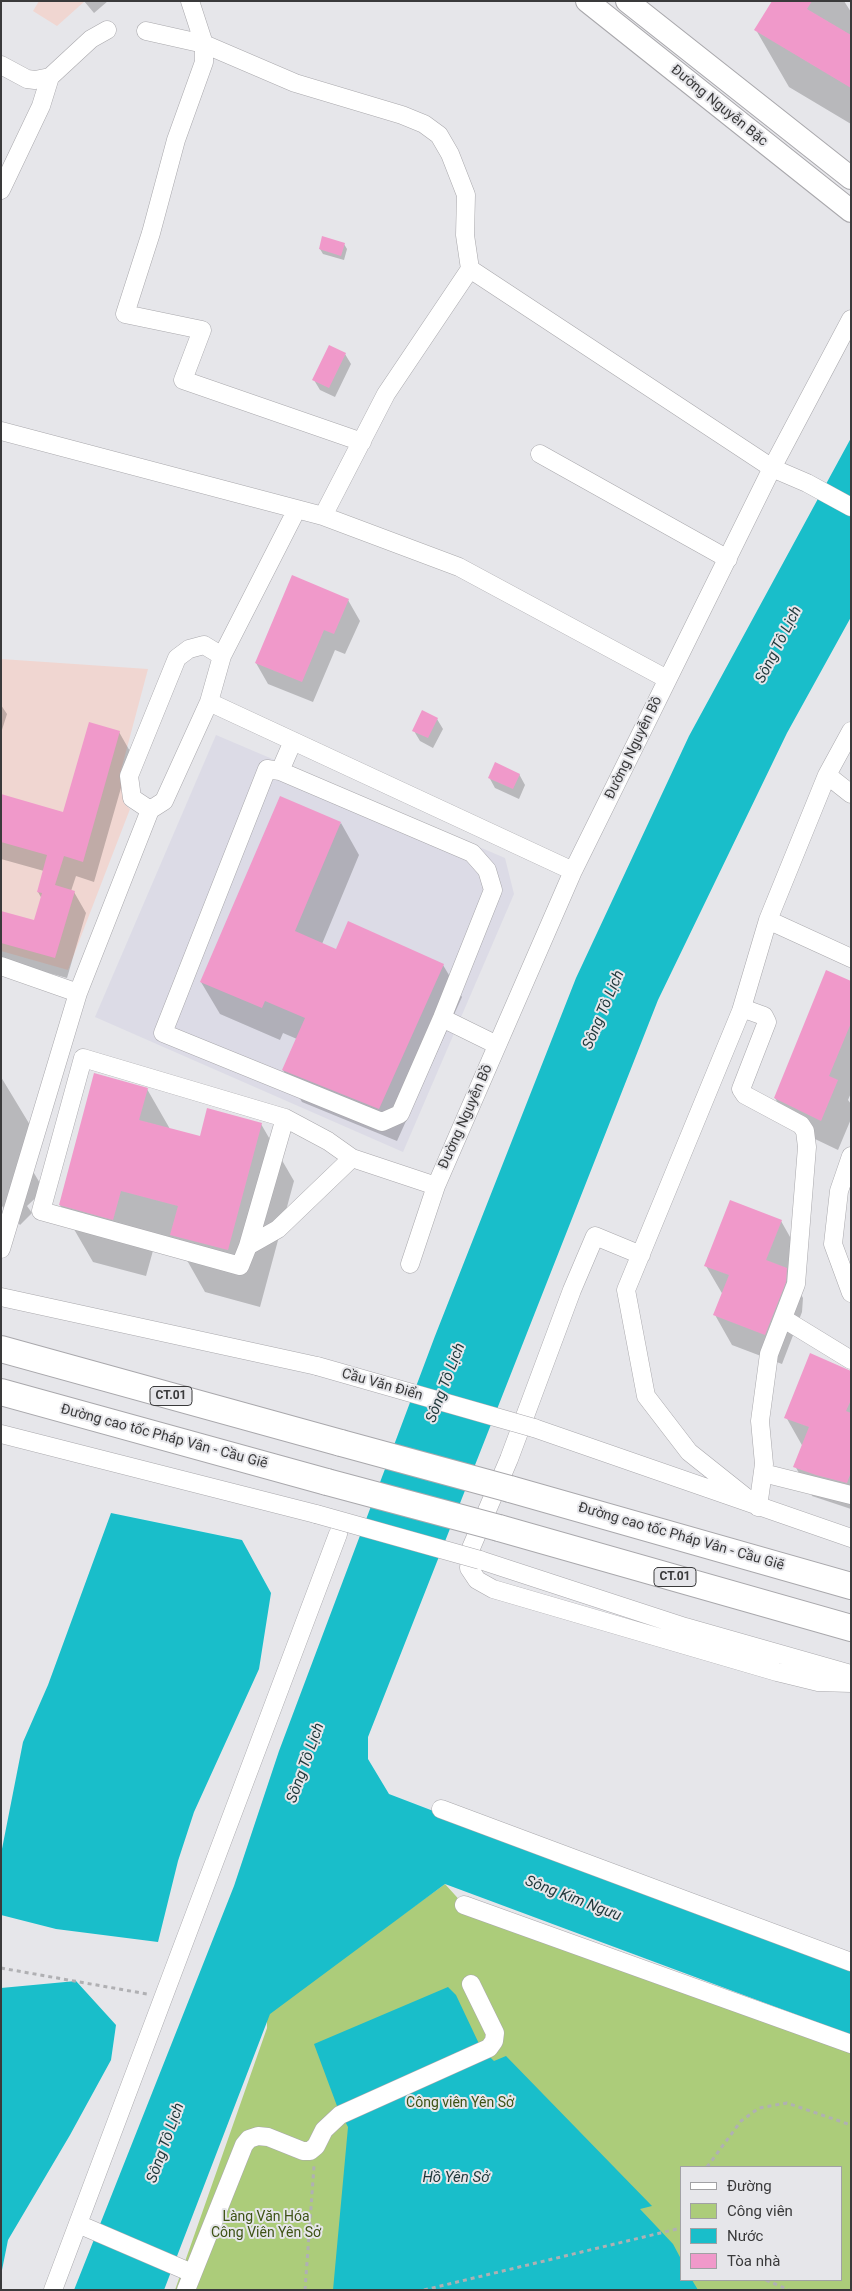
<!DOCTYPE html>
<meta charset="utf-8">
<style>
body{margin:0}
#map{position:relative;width:852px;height:2291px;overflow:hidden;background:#e6e6ea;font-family:Roboto,sans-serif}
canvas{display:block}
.frame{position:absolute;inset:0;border:2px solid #3a3a3b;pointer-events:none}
.legend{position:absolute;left:680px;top:2166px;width:162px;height:115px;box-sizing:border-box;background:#e6e6ea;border:1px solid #a1a1a4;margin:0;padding:6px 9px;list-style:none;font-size:15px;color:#3a3a3b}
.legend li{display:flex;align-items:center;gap:10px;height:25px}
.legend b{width:25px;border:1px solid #a1a1a4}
</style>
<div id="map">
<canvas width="852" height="2291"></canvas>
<div class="frame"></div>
<ul class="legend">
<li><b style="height:6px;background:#fff"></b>Đường</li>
<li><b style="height:14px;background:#accc7a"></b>Công viên</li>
<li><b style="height:14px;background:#19beca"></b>Nước</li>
<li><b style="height:14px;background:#f099ca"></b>Tòa nhà</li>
</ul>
</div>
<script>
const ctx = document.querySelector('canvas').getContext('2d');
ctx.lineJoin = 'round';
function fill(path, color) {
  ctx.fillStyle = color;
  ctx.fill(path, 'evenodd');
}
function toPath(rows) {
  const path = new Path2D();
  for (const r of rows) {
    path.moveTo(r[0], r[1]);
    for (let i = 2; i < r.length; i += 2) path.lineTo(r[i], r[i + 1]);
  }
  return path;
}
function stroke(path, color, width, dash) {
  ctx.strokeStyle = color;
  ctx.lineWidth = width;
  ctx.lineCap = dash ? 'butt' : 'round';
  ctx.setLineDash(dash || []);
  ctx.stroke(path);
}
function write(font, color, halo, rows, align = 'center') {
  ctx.font = font + ' Roboto,sans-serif';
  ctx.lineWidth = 4;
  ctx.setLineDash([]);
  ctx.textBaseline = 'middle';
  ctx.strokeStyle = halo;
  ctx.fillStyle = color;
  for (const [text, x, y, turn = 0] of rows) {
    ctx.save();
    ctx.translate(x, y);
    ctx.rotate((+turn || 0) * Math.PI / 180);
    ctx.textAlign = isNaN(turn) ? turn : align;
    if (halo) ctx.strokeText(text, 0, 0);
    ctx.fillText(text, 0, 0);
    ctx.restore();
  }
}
const built = toPath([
 [216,735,505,858,514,894,403,1152,95,1017]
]);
const education = toPath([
 [39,1,85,1,57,26,33,11],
 [1,659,148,669,120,774,124,803,130,809,68,970,1,951]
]);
const green = toPath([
 [445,1884,464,1905,851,2044,851,2290,175,2290,267,2028,267,2013],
 [681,2167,841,2167,841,2280,681,2280]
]);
const water = toPath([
 [851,438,851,617,787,733,658,1000,368,1737,368,1759,389,1794,851,1971,851,2035,445,1884,270,2014,164,2290,74,2290,234,1886,279,1751,435,1336,576,978,689,736],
 [111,1513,242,1540,271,1593,259,1669,194,1812,178,1861,158,1942,56,1929,1,1915,1,1854,23,1742,48,1685],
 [76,1981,116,2025,111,2060,70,2135,8,2240,1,2275,1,1988],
 [448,1987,456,1995,481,2048,494,2061,506,2056,652,2206,640,2209,673,2244,681,2259,681,2280,692,2280,698,2290,333,2290,348,2127,337,2106,314,2044]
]);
const shadow = toPath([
 [84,1,108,1,94,13],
 [773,1,844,1,851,12,851,124,789,87,756,30],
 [344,244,347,249,344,260,323,254,320,249],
 [345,354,351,364,335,397,320,390,314,380],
 [348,600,360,621,345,654,335,650,313,702,268,684,256,663],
 [1,705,7,714,1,733],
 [437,719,443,729,433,748,420,741,414,731],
 [119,732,131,753,94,882,76,876,71,891,74,892,86,913,67,978,1,960,1,912,35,922,42,899,38,892,44,871,1,859,1,796,64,813],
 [519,774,525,785,519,799,495,788,489,777],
 [341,823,359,855,322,944,336,950,443,965,462,997,397,1141,302,1102,283,1070,297,1039,283,1033,280,1040,220,1014,201,982],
 [851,982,851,1093,848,1100,851,1104,851,1119,838,1150,792,1128,775,1098],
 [1,1077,30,1125,22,1153,44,1190,27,1206,32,1213,20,1225,1,1205],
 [147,1089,170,1129,201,1137,261,1124,294,1181,260,1307,205,1292,184,1255,154,1247,146,1276,93,1262,60,1205],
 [781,1221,798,1251,789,1274,803,1298,802,1312,782,1364,732,1345,715,1315,723,1295,706,1266],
 [851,1372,851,1509,812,1496,795,1466,803,1447,786,1417]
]);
const building = toPath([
 [772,1,812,1,807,9,851,35,851,88,754,30],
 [322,236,345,243,341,256,319,249],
 [329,345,346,353,329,388,312,380],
 [292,575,349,599,334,634,324,630,302,682,255,663],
 [422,710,438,718,428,738,412,731],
 [89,722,120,731,83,862,64,856,55,885,75,891,55,958,1,943,1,911,34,920,42,893,37,892,47,855,1,842,1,794,63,812],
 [495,762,520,774,513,789,488,778],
 [280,796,341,822,295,931,336,949,348,921,444,964,379,1109,282,1070,305,1018,265,1001,262,1008,200,982],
 [826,970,851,981,851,1023,829,1076,838,1080,821,1121,774,1098],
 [94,1073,148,1088,139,1120,200,1136,207,1108,262,1123,228,1250,170,1235,178,1206,121,1191,113,1220,59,1205],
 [730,1200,782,1220,766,1260,787,1268,786,1282,765,1335,713,1315,729,1275,704,1266],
 [810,1353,851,1371,851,1400,846,1411,851,1413,851,1472,847,1483,816,1475,793,1467,809,1427,784,1418]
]);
const path = toPath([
 [1,1968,147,1994],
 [707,2167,741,2121,759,2108,787,2103,851,2125],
 [766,2280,789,2290],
 [305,2290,314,2166],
 [424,2290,681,2228]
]);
const minor = toPath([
 [190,1,204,44,204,62,176,140,151,233,125,314,202,330,183,380,362,442],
 [146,31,204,44,295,83,402,115,424,124,439,135,450,154,466,195,465,235,470,269,386,394,323,516],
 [1,65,27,79,35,80,50,77],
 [1,190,41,106,50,77,91,39,107,30],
 [470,269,772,468,807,483,851,507],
 [1,431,323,516,459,567,667,679],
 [540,454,728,559],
 [209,702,573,871],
 [280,771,267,769,163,1033,382,1122,400,1114,442,1018,493,890,487,870,472,853,280,771,293,741],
 [827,775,851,794],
 [150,810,132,798,129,776,177,658,189,649,204,645,222,656],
 [768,920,851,958],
 [1,966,78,993],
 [742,1008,764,1016,767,1022,741,1089,745,1095,801,1125,805,1131,807,1147,796,1284,769,1354,760,1421,764,1464,758,1507],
 [442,1018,497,1045],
 [851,1156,839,1191,833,1244,851,1293],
 [352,1158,278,1229,248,1246,240,1266,41,1211,83,1058,285,1118,328,1141,352,1158,436,1186],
 [248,1246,285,1118],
 [1,1249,78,993,150,810,164,801,209,702,222,656,297,509],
 [641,1255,595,1236,572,1290,509,1459,471,1548,469,1568,477,1580,493,1589,777,1672,818,1682,851,1683],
 [410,1264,436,1186,573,871,772,468,851,319],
 [1,1297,317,1366],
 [784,1319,851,1360],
 [534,1428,851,1538],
 [1,1434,316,1514],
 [763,1473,851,1495],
 [758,1507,689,1452,646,1396,626,1290,741,1011,768,920,827,775,851,731],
 [480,1560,685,1627,851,1674],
 [441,1809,851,1962],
 [464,1905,851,2044],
 [78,2224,192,2273],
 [53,2290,338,1534],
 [186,2290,244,2145,249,2139,258,2136,268,2137,303,2151,310,2151,316,2146,324,2130,340,2115,489,2048,494,2041,495,2033,471,1984]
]);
const major = toPath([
 [587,1,851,211],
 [627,1,851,178]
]);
const highway = toPath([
 [1,1349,341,1443],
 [1,1392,327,1482],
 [510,1489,851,1586],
 [499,1528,851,1628]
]);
const minorBridge = toPath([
 [317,1366,534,1428],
 [316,1514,480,1560]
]);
const highwayBridge = toPath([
 [341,1443,510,1489],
 [327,1482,499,1528]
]);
const shields = [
 [171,1396,42],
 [675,1577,42]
];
const shieldNames = [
 ["CT.01",171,1396],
 ["CT.01",675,1577]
];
const streetNames = [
 ["Đường Nguyễn Bặc",719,106,39],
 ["Đường Nguyễn Bồ",634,748,-64],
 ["Đường Nguyễn Bồ",466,1117,-66],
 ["Cầu Văn Điển",382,1385,16],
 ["Đường cao tốc Pháp Vân - Cầu Giẽ",164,1437,15],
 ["Đường cao tốc Pháp Vân - Cầu Giẽ",681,1537,16]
];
const parkNames = [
 ["Công viên Yên Sở",460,2103],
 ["Làng Văn Hóa",266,2217],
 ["Công Viên Yên Sở",266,2233]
];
const waterNames = [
 ["Sông Tô Lịch",779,645,-63],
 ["Sông Tô Lịch",604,1010,-67],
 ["Sông Tô Lịch",446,1383,-69],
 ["Sông Tô Lịch",306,1763,-70],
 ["Sông Kim Ngưu",573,1899,21],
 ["Sông Tô Lịch",166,2143,-70],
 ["Hồ Yên Sở",456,2178]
];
fill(built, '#dcdbe6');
fill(education, '#f0d6d1');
fill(green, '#accc7a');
fill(water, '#19beca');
fill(shadow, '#0003');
fill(building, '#f099ca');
stroke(minor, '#a9a8ac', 19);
stroke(major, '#a9a8ac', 24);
stroke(highway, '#a9a8ac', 28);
stroke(path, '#b0b0b3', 3, [4, 4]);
stroke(minor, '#fff', 18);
stroke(major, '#fff', 22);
stroke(highway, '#fff', 26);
stroke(minorBridge, '#a9a8ac', 19, []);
stroke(highwayBridge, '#a9a8ac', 28, []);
stroke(minorBridge, '#fff', 18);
stroke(highwayBridge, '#fff', 26);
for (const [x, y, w] of shields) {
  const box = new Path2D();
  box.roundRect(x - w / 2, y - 9.5, w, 19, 4);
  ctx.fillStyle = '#e6e6ea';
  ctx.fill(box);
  stroke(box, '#3a3a3b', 1);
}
write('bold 12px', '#3a3a3b', null, shieldNames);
write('14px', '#3a3a3b', '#e6e6ea', streetNames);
write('14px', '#3e5315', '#e6e6ea', parkNames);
write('italic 15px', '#1f373a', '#e6e6ea', waterNames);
</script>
